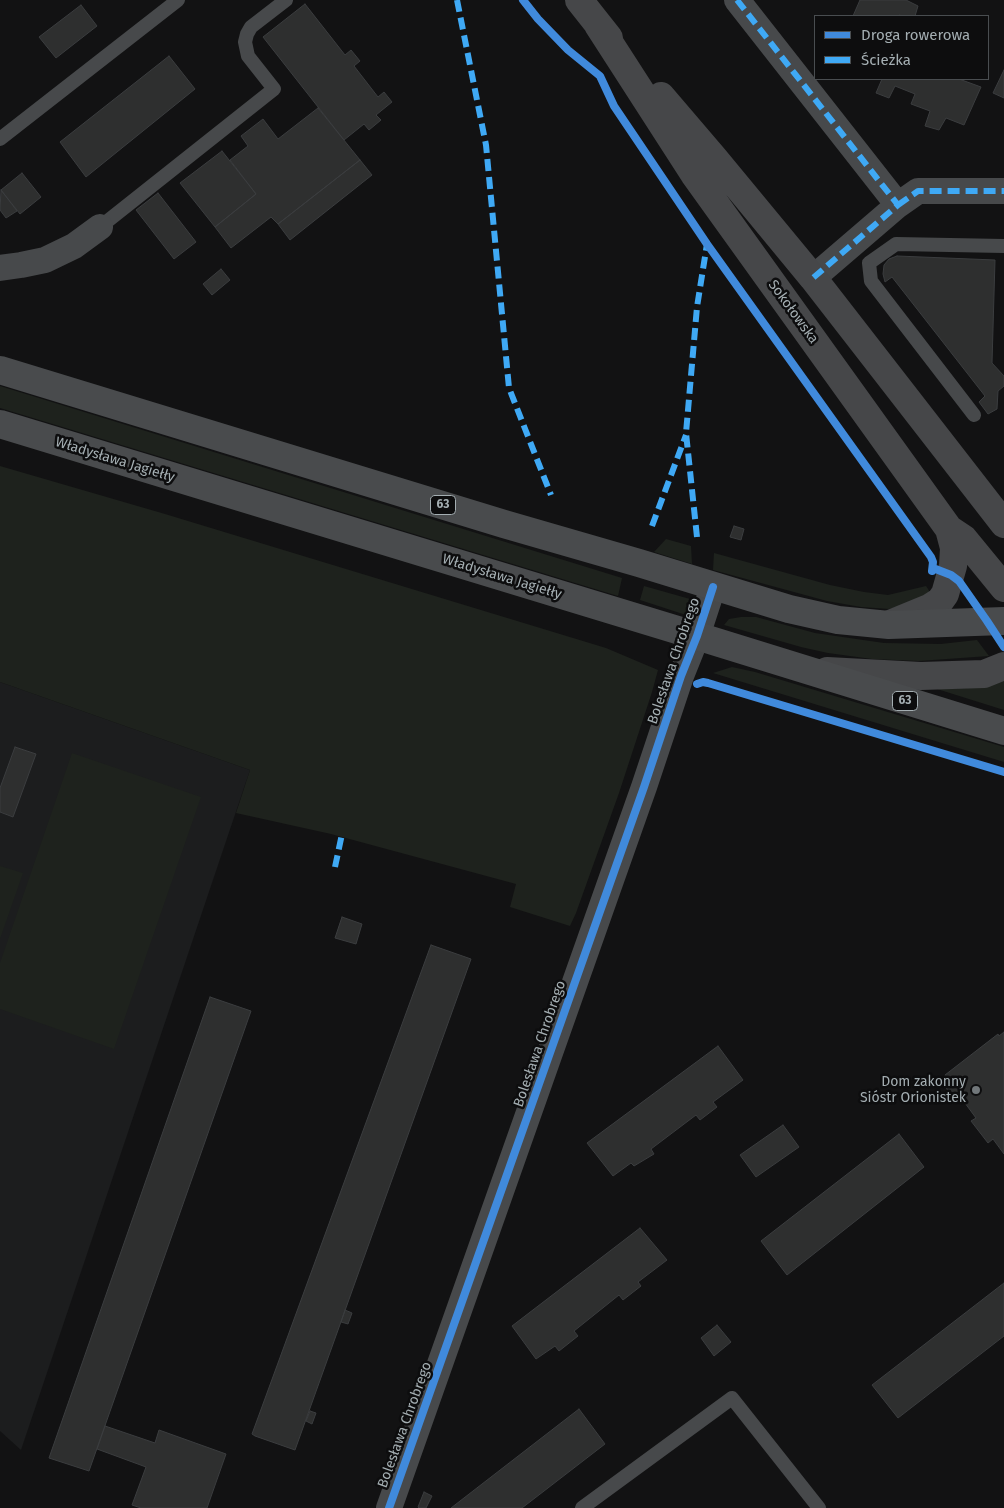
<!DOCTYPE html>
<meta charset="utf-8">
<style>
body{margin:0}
#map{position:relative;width:1004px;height:1508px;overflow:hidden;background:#121213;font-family:"Fira Sans",sans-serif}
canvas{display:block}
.legend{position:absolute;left:814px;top:15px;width:175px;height:65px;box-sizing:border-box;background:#0d0d0e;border:1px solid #494d50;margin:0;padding:6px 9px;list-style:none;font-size:15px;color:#a4aeb2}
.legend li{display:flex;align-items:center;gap:10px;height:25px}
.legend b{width:25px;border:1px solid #494d50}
</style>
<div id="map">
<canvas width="1004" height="1508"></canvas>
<ul class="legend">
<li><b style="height:6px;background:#408adc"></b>Droga rowerowa</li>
<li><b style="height:6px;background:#3fa9f5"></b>Ścieżka</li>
</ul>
</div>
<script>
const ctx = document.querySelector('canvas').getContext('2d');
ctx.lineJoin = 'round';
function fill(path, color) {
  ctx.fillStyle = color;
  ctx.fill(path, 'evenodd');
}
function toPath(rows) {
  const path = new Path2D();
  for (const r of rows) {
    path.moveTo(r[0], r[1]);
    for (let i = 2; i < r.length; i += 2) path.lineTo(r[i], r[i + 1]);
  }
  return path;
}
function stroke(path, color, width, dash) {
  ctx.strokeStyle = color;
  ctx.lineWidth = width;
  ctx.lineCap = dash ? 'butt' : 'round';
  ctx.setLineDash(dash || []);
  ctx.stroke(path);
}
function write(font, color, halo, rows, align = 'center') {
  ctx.font = font + ' "Fira Sans",sans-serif';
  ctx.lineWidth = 5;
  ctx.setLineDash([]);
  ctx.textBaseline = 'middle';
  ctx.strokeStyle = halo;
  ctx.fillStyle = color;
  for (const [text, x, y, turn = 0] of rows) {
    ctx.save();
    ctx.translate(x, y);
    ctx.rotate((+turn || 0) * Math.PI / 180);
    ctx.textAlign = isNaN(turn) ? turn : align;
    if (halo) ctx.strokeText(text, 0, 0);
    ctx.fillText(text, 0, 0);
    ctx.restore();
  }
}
const built = toPath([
 [0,682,250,770,21,1450,0,1431]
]);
const green = toPath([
 [0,386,622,578,618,596,0,408],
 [0,466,165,514,606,648,658,670,652,692,619,793,576,913,570,926,510,907,516,884,331,834,236,813,250,770,0,682],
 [666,539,691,546,692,564,654,552],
 [714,553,830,585,864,592,888,595,926,586,930,592,912,603,889,609,861,607,827,601,713,570],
 [644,586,690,599,695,605,694,611,686,615,640,600],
 [741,617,756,617,815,633,884,643,941,644,977,640,989,656,919,661,872,659,828,653,801,647,724,625,729,619],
 [732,667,755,672,1004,747,1004,762,713,673],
 [1004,680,1004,710,937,689,968,688,989,685],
 [72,753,201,797,114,1049,0,1009,0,963],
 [0,866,23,873,0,939]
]);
const building = toPath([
 [860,0,906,0,918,6,915,16,903,16,899,15,898,16,853,16,860,0],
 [305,4,345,55,351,50,360,61,354,66,378,97,384,92,392,102,376,115,381,120,369,130,364,124,344,140,263,37,305,4],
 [81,5,97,26,56,58,39,37,81,5],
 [169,56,195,89,86,177,60,142,169,56],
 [1004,70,1004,98,993,93,1004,70],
 [881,79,959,79,981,87,964,125,946,118,939,130,925,126,930,111,911,104,915,94,895,86,889,98,876,93,882,79,881,79],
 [318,108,360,160,278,224,271,217,231,248,215,227,256,194,230,160,248,146,241,136,263,119,278,139,318,108],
 [222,151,256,194,215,227,180,183,222,151],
 [360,160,372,175,290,240,278,224,360,160],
 [22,173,41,197,20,214,1,190,22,173],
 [1,190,17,211,6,218,0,210,1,190],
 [158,193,196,242,174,259,136,210,158,193],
 [897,256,995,260,992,363,1004,376,1004,386,998,391,997,409,988,414,979,402,985,396,892,277,885,282,883,274,884,265,889,259,897,256],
 [221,269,230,280,212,295,203,284,221,269],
 [734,526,744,529,741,540,730,537,734,526],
 [15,747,36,754,13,817,0,812,0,788,15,747],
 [342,917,362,924,356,944,335,938,342,917],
 [431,945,471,959,295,1450,255,1436,252,1434,431,945],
 [210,997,251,1011,89,1471,49,1458,210,997],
 [1004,1032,1004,1154,993,1139,988,1143,971,1121,976,1118,962,1099,957,1103,941,1081,946,1077,945,1075,998,1034,999,1036,1004,1032],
 [718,1046,743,1080,713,1102,717,1107,700,1120,696,1115,651,1149,654,1154,634,1166,631,1163,613,1176,587,1143,718,1046],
 [783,1125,799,1147,756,1177,740,1155,783,1125],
 [899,1134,924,1167,787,1275,761,1241,899,1134],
 [640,1228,667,1260,638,1282,641,1286,623,1300,619,1295,574,1331,578,1336,559,1351,555,1346,536,1359,512,1326,640,1228],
 [1004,1283,1004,1336,898,1418,872,1385,1004,1283],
 [345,1310,352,1313,348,1324,341,1322,345,1310],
 [717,1325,731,1342,714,1356,701,1338,717,1325],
 [579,1409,605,1444,522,1508,451,1508,579,1409],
 [310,1411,316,1413,312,1424,306,1421,310,1411],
 [105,1426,155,1443,159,1430,226,1454,207,1508,141,1508,132,1505,146,1467,97,1449,105,1426],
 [424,1492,432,1496,426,1508,419,1508,418,1507,424,1492]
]);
const lane = toPath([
 [0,139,178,0],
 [100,227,274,89,248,56,245,42,247,34,251,27,286,0],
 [974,415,871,281,869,263,896,244,1004,246],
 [582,1508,732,1398,819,1508]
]);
const street = toPath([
 [737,0,898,205,813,278],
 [898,205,918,191,1004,191],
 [0,268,21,265,45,260,74,246,100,227],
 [389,1508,644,787,681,676,697,636,713,587]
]);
const secondary = toPath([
 [579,0,609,38],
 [598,25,694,174,949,529,964,539,1004,588],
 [661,96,714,158,813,278,1004,524],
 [890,624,929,608,940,601,945,594,953,566,954,548,949,529],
 [827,671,921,676,984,674,1004,666]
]);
const primary = toPath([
 [0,370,504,524,639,563,789,609,838,620,889,625,1004,621],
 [0,424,697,636,1004,731]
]);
const quiet = toPath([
 [457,0,486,145,509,388,551,495],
 [737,0,898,205,813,278],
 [898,205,918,191,1004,191],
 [652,526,686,435],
 [697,537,686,433,697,307,707,244],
 [335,867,342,834]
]);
const cycleway = toPath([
 [523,0,538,19,568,50,600,76,614,106,707,244,931,557,933,562,932,571],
 [933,568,951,575,959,581,987,621,1004,647],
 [697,684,703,682,708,683,1004,772],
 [389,1508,644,787,681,676,697,636,713,587]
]);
const markers = [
 [976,1090,5,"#71777a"]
];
const shields = [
 [443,505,25],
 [905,701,25]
];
const shieldNames = [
 ["63",443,505],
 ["63",905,701]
];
const streetNames = [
 ["Sokołowska",793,312,54],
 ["Władysława Jagiełły",115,460,17],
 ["Władysława Jagiełły",502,577,17],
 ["Bolesława Chrobrego",674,661,-71],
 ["Bolesława Chrobrego",540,1044,-71],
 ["Bolesława Chrobrego",405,1425,-70]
];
const poiNames = [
 ["Dom zakonny",966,1082],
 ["Sióstr Orionistek",966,1098]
];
fill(built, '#1c1d1e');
fill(green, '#1e221d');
fill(building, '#2e2f2f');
stroke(building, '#3b3d3f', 1);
stroke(lane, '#47494b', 14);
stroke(street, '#47494b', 26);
stroke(secondary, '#464749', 28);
stroke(primary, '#494b4d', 28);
stroke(quiet, '#3fa9f5', 6, [12, 6]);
stroke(cycleway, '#408adc', 8);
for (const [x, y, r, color] of markers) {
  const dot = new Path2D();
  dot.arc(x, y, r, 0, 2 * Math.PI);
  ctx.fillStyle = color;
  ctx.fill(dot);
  stroke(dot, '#0d0d0e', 2);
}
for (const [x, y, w] of shields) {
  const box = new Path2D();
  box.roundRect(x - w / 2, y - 9.5, w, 19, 4);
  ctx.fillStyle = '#0d0d0e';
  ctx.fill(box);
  stroke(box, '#a4aeb2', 1);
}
write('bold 12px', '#a4aeb2', null, shieldNames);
write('14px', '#a4aeb2', '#0d0d0e', streetNames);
write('14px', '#a4aeb2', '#0d0d0e', poiNames, 'right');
</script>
